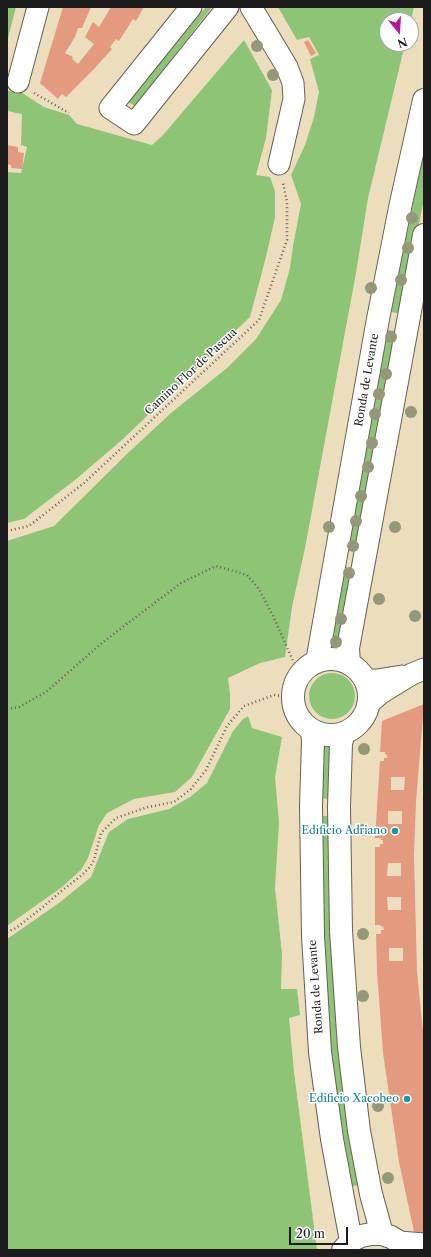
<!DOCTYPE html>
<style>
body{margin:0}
#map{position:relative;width:431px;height:1257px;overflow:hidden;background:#ecdebc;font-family:"Libre Caslon Text",serif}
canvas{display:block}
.frame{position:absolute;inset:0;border:8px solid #1c1c1c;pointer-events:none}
.north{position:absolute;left:379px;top:12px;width:40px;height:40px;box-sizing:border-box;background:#fff;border:1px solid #a4a4a4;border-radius:50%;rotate:162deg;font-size:11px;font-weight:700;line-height:16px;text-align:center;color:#1c1c1c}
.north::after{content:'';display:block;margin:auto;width:14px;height:18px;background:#b5179e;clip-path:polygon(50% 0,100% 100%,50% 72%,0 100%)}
.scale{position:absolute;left:289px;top:1227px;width:59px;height:18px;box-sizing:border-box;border:2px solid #1c1c1c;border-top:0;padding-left:5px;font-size:12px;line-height:14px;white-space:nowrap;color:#1c1c1c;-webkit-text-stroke:3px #fff;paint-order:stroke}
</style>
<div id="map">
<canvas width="431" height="1257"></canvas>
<div class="frame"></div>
<div class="north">N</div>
<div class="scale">20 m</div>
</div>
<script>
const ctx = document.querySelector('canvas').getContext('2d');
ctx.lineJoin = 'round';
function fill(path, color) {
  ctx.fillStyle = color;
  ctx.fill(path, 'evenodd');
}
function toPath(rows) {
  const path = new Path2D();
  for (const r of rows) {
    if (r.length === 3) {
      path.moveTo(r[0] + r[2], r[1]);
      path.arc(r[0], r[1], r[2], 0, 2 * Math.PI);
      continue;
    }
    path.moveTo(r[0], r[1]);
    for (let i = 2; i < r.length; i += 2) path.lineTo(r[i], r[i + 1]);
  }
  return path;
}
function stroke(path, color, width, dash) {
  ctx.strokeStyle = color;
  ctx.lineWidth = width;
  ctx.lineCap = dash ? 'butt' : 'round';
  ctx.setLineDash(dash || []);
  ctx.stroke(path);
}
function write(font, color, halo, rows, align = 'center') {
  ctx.font = font + ' "Libre Caslon Text",serif';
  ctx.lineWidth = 3;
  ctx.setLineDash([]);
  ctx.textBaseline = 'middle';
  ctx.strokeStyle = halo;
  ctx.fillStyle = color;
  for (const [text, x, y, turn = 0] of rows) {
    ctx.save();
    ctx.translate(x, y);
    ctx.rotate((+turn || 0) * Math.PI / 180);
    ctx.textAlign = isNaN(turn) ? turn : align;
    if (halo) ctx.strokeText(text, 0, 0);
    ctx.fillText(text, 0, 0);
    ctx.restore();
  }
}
const green = toPath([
 [7,7,16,7,7,42],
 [206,7,212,7,135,106,128,102],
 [278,7,414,7,411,20,387,20,387,44,405,44,368,198,356,273,305,548,292,607,285,657,260,663,228,678,230,694,230,709,192,777,175,792,134,799,107,813,99,825,88,858,81,870,62,887,7,926,7,541,54,526,128,453,171,413,227,368,256,339,281,300,290,268,293,246,301,204,291,175,305,145,314,117,319,92,310,59,319,55,309,37,297,40],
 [244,40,272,90,266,138,256,175,270,177,275,191,275,217,266,257,250,317,123,439,75,480,24,519,7,523,7,172,21,173,27,147,21,145,22,114,7,111,7,91,22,93,44,107,69,115,77,124,152,145,163,135],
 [424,149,424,199,401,314,391,312],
 [387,330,397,331,357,551,347,549],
 [344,569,352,571,338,648,330,646],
 [332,696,23],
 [248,716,252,728,282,737,275,777,279,822,275,888,282,954,281,989,297,989,300,1015,289,1018,294,1072,317,1250,7,1250,7,939,59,903,91,877,109,832,128,819,169,809,190,797,207,783,233,731,243,719],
 [324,744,333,744,330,799,321,798],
 [320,816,330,816,361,1185,352,1186,331,1063,323,954]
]);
const building = toPath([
 [63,7,91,7,82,28,78,28,75,37,65,53,73,57,72,59,78,64,94,44,85,37,93,22,99,27,111,7,144,7,136,21,133,19,119,41,116,39,110,47,112,49,94,69,66,97,62,94,58,99,40,83],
 [308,40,316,53,311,56,304,42],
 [7,145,18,147,18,152,24,153,22,169,11,168,11,165,7,164],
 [424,704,416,802,414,856,417,971,424,1042,424,1233,415,1236,399,1162,383,1053,377,971,376,934,381,934,381,930,384,930,383,926,381,927,381,925,375,925,375,847,380,847,380,844,383,844,383,840,381,840,381,838,375,838,380,761,384,761,384,758,387,758,387,755,385,754,385,752,380,752,382,721],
 [391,777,405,777,404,790,391,790],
 [388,811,402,811,402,824,388,824],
 [388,863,401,863,401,876,387,876],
 [387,897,401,897,401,910,388,910],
 [389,948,403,948,403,961,389,961]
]);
const path = toPath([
 [34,93,69,113],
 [7,531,29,526,84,483,259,320,287,240,287,202,283,183],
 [7,709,19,707,46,692,103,642,181,583,216,566,247,575,259,589,274,618,294,663],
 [7,932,16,928,43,907,60,892,82,875,90,867,94,860,101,833,116,818,148,807,174,802,191,789,206,770,227,726,244,706,274,695,293,697]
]);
const minor = toPath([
 [191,7,110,108,134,124,228,7],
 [251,7,287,67,293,83,294,99,279,164],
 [18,82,38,7],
 [365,680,377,680,402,676],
 [368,704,381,693,412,674,424,669],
 [399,1242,424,1244]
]);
const secondary = toPath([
 [331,697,38],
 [317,662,378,319,401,203,424,100],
 [349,664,348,648,424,235],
 [312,731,313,741,311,806,313,936,320,1052,332,1139,351,1241],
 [344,733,341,743,339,807,341,931,349,1047,359,1131,371,1194,382,1234],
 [343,1250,351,1241,361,1236,371,1234,382,1234,391,1237,399,1242,407,1250]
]);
const trees = [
 [257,46],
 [273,75],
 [412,218],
 [408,248],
 [401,280],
 [371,288],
 [391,337],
 [386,374],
 [379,394],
 [411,412],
 [375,414],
 [372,443],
 [368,467],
 [361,496],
 [356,521],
 [329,527],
 [395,527],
 [353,546],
 [349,573],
 [379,599],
 [415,616],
 [341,619],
 [336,642],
 [364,749],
 [363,830],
 [363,934],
 [363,996],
 [378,1106],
 [388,1178]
];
const markers = [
 [395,831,4,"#0f9aa8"],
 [407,1099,4,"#0f9aa8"]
];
const streetNames = [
 ["Camino Flor de Pascua",191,372,-43],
 ["Ronda de Levante",367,380,-80],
 ["Ronda de Levante",316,987,-94]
];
const cultureNames = [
 ["Edificio Adriano",387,831],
 ["Edificio Xacobeo",399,1099]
];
fill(green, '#8ec476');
fill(building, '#e49a7e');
stroke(minor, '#656054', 23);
stroke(secondary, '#656054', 24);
stroke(path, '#656054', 2.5, [1, 3]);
stroke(minor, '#fff', 21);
stroke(secondary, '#fff', 22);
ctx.fillStyle = '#939878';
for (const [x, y] of trees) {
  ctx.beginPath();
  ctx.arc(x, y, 6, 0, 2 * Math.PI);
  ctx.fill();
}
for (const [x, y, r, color] of markers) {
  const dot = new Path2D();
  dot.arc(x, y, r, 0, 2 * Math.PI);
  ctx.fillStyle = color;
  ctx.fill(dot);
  stroke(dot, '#fff', 1.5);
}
write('11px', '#1c1c1c', '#fff', streetNames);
write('11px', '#0d838f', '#fff', cultureNames, 'right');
</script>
